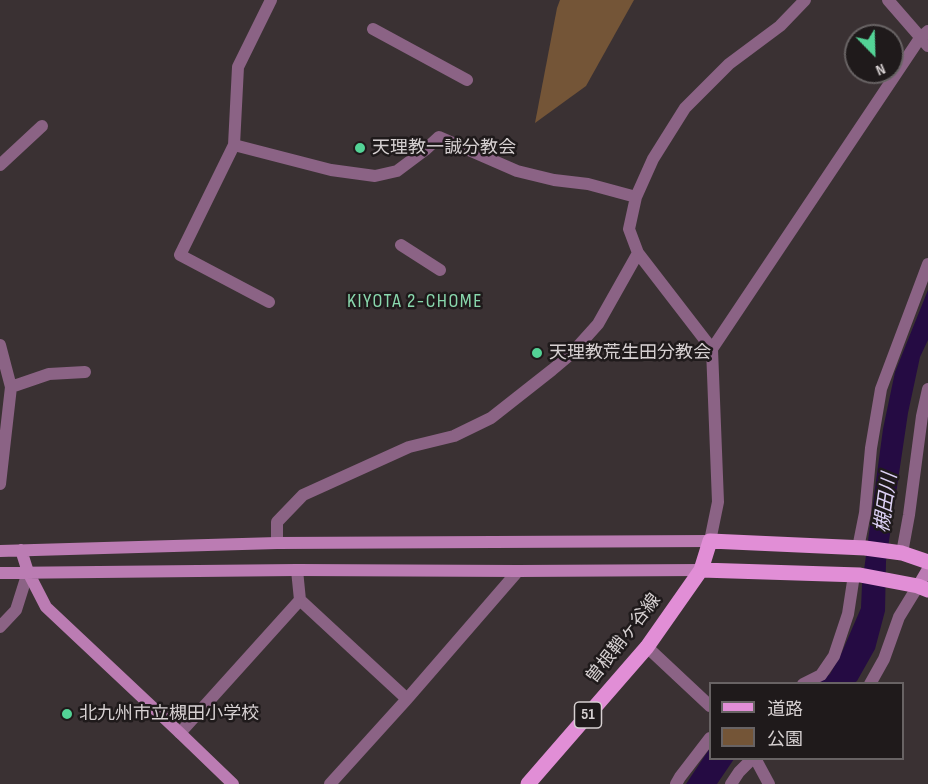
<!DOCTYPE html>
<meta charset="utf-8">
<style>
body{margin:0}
#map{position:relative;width:928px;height:784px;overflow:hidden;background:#3a3133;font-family:"Sofia Sans Condensed","Noto Sans JP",sans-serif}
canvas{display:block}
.legend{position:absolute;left:709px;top:682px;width:195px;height:78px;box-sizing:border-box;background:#1f1a1b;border:2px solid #686364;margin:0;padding:8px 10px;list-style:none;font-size:18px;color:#d6d0d1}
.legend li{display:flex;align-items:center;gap:12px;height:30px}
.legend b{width:30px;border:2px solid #686364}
.north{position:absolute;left:844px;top:24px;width:60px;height:60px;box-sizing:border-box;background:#1f1a1b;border:2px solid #686364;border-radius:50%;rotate:157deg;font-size:16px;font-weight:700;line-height:24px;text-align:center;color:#d6d0d1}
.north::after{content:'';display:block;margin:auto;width:21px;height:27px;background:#53d396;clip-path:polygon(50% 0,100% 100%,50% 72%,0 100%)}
</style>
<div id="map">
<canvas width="928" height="784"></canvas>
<ul class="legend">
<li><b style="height:8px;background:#e18ed6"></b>道路</li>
<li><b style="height:16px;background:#745537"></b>公園</li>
</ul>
<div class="north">N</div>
</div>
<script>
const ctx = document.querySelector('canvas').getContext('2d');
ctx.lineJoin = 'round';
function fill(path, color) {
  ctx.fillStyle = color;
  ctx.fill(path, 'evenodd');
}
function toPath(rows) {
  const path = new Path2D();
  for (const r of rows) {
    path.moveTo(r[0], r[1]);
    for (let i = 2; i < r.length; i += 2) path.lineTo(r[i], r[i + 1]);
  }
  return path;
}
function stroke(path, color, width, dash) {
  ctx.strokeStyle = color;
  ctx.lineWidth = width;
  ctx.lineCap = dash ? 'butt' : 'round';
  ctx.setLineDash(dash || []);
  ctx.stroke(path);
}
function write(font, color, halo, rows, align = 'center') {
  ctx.font = font + ' "Sofia Sans Condensed","Noto Sans JP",sans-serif';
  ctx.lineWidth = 5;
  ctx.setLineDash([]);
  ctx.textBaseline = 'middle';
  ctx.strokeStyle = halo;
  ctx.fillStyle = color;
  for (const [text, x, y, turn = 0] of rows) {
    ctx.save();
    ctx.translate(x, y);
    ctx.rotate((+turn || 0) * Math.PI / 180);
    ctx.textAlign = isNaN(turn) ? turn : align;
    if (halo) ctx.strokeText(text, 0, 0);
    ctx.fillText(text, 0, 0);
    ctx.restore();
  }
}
const green = toPath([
 [560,0,634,0,586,86,535,123,557,8]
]);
const water = toPath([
 [928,290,928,340,920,357,908,413,886,561,885,611,875,649,857,681,854,683,816,684,830,674,842,652,861,608,862,585,883,429,895,372],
 [710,748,710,758,734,759,717,784,686,784]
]);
const street = toPath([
 [888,0,928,46],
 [373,29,467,80],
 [234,145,331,170,375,176,397,171,425,150,439,137,517,171,554,180,588,184,636,197],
 [0,165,42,126],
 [401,245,440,270],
 [269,302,180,255,234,145,238,67,271,0],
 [0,345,11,387,0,484],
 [712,349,638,253,629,229,636,197,653,159,685,108,729,64,780,26,805,0],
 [11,387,49,374,85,372],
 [710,541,718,502,712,349,920,38,928,31],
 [277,543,277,522,303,495,409,447,454,436,491,418,552,370,571,354,598,324,638,253],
 [858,548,865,513,871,448,881,389,928,264],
 [902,553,909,515,922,416,928,389],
 [300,600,407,699],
 [0,627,16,610,28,572],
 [647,647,710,706],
 [803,684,821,675,834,656,848,614,854,575],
 [870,684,884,659,899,617,918,586],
 [180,733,300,600,297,570],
 [755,758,769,784],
 [330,784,407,699,518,571],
 [676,784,680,777,710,738],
 [731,784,739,772,753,758]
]);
const secondary = toPath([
 [21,550,28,572,46,607,180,733,233,784],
 [0,551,277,543,710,541],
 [0,573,297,570,518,571,701,570],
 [918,586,928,569]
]);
const primary = toPath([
 [701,570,860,575,918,586,928,590],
 [528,784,647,647,701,570,710,541,865,548,902,553,928,562]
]);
const markers = [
 [360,148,6,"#53d396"],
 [537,353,6,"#53d396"],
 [67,714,6,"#53d396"]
];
const shields = [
 [588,715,27]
];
const shieldNames = [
 ["51",588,715]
];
const poiNames = [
 ["天理教一誠分教会",372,148],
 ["天理教荒生田分教会",549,353],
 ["北九州市立槻田小学校",79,714]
];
const streetNames = [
 ["曽根鞘ヶ谷線",624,639,-52]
];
const neighbourhoodNames = [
 ["KIYOTA 2-CHOME",415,302]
];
const waterNames = [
 ["槻田川",887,503,-82]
];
fill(green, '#745537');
fill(water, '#250b43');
stroke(street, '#8b6385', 12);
stroke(secondary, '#bb7cb3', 12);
stroke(primary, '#e18ed6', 15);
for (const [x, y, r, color] of markers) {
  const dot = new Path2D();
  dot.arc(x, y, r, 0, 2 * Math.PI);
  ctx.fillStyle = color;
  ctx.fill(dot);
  stroke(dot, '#1f1a1b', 2);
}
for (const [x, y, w] of shields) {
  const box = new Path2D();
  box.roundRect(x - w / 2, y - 13, w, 26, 4.5);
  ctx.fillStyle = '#1f1a1b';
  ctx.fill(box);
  stroke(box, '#d6d0d1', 1.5);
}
write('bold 16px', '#d6d0d1', null, shieldNames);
write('18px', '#d6d0d1', '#1f1a1b', poiNames, 'left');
write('18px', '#d6d0d1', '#1f1a1b', streetNames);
ctx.letterSpacing = '1.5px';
write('20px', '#89d8ad', '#1f1a1b', neighbourhoodNames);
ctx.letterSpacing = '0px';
write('italic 20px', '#dcd0f5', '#1f1a1b', waterNames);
</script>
